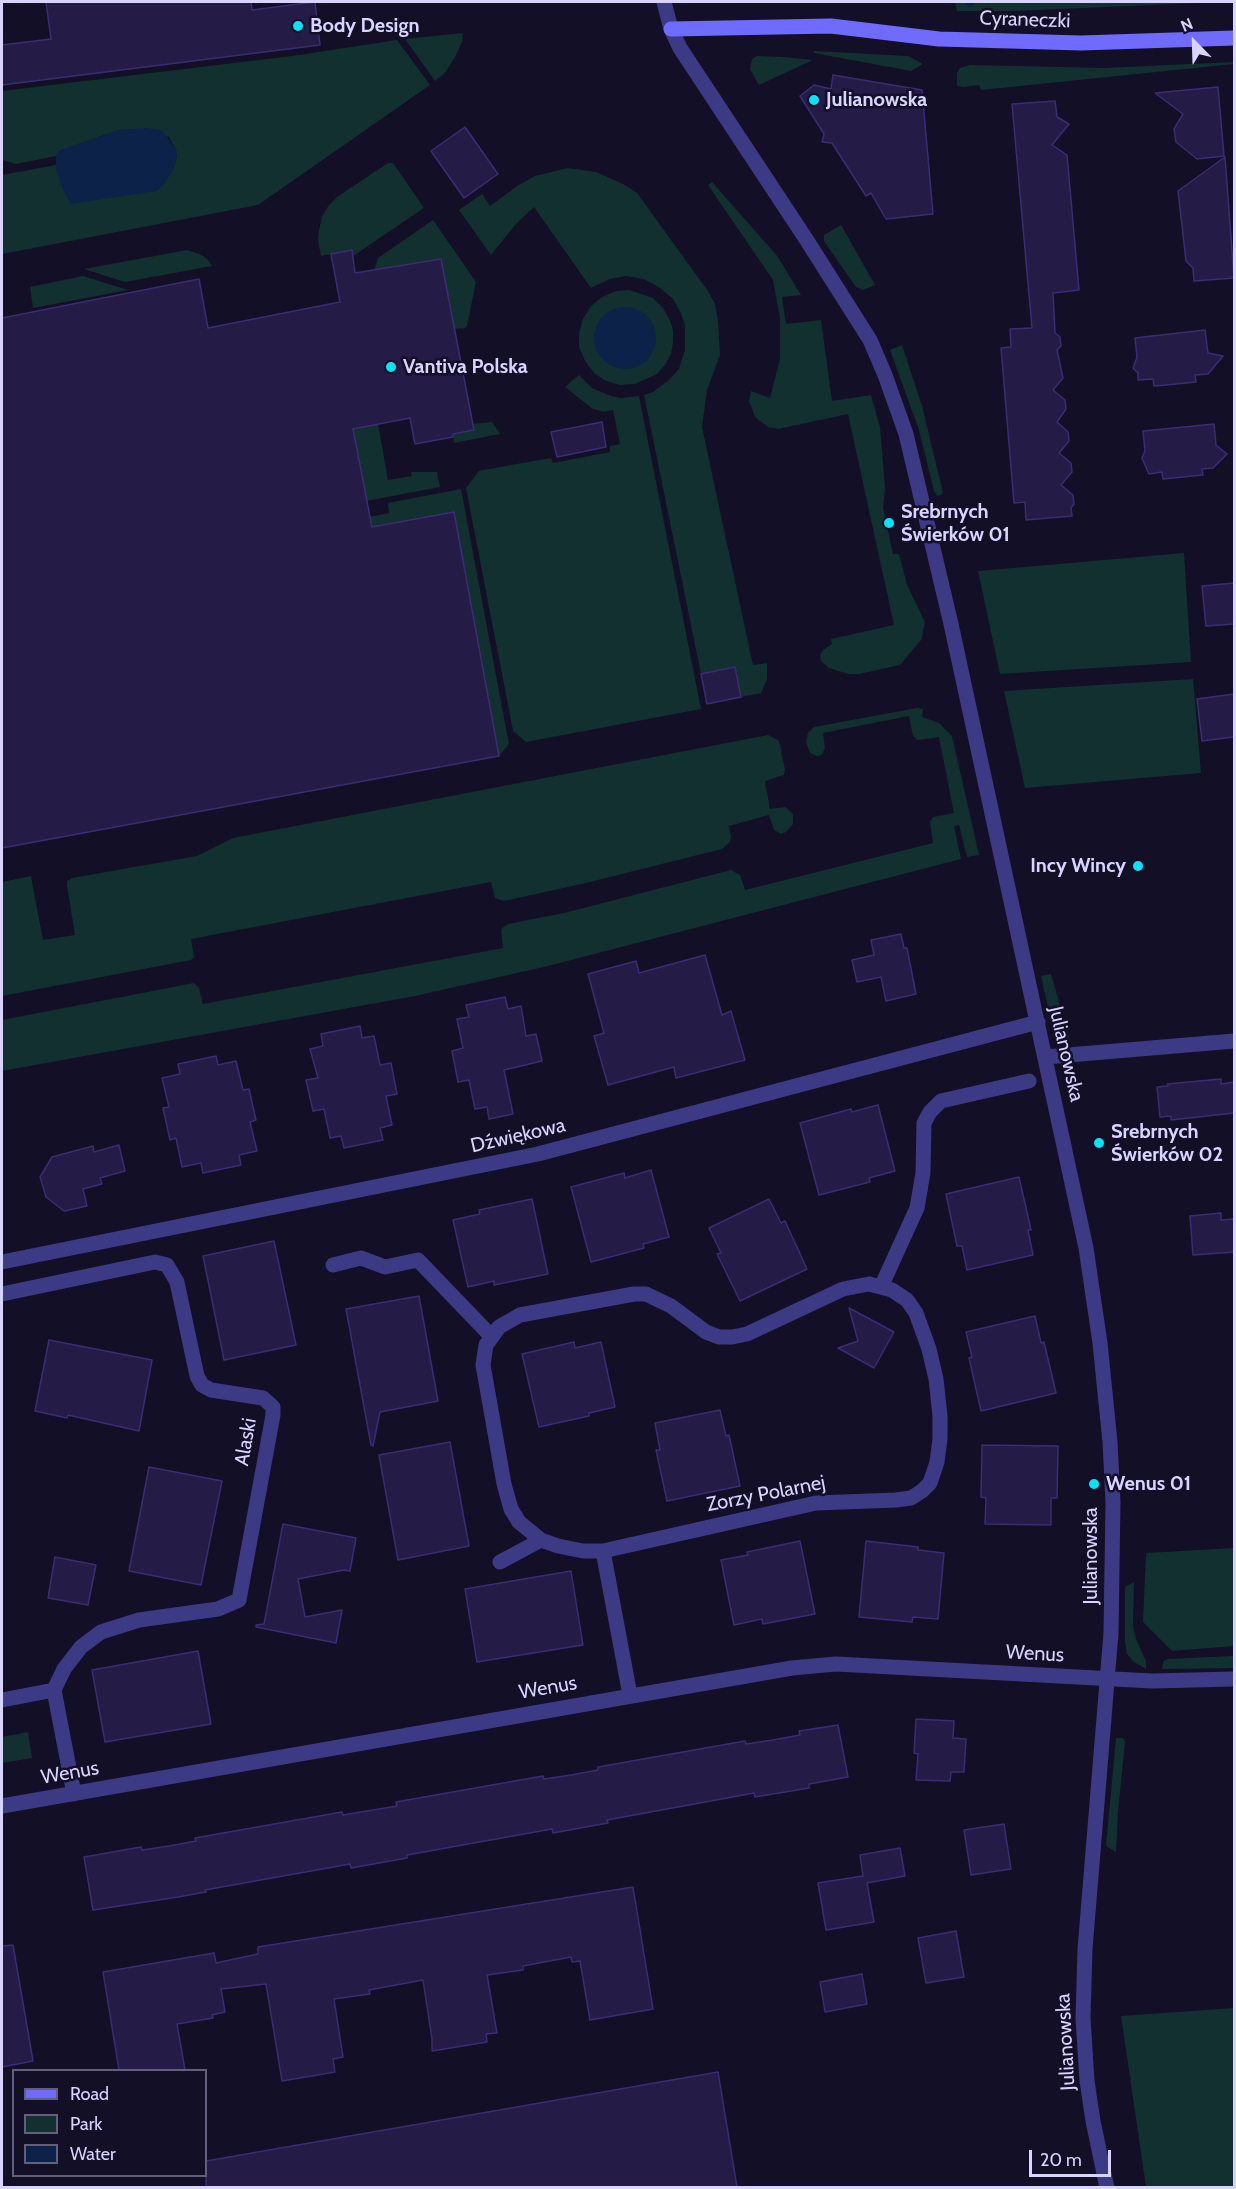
<!DOCTYPE html>
<meta charset="utf-8">
<style>
body{margin:0}
#map{position:relative;width:1236px;height:2189px;overflow:hidden;background:#130f26;font-family:Cabin,sans-serif}
canvas{display:block}
.frame{position:absolute;inset:0;border:3px solid #d9d4ff;pointer-events:none}
.legend{position:absolute;left:12px;top:2069px;width:195px;height:108px;box-sizing:border-box;background:#130f26;border:2px solid #625e7d;margin:0;padding:8px 10px;list-style:none;font-size:18px;color:#d9d4ff}
.legend li{display:flex;align-items:center;gap:12px;height:30px}
.legend b{width:30px;border:2px solid #625e7d}
.north{position:absolute;left:1164px;top:12px;width:60px;height:60px;-webkit-text-stroke:4px #130f26;paint-order:stroke;rotate:337deg;font-size:16px;font-weight:700;line-height:24px;text-align:center;color:#d9d4ff}
.north::after{content:'';display:block;margin:auto;width:21px;height:27px;background:#d9d4ff;clip-path:polygon(50% 0,100% 100%,50% 72%,0 100%)}
.scale{position:absolute;left:1029px;top:2150px;width:82px;height:27px;box-sizing:border-box;border:3px solid #d9d4ff;border-top:0;padding-left:8px;font-size:18px;line-height:21px;white-space:nowrap;color:#d9d4ff;-webkit-text-stroke:4px #130f26;paint-order:stroke}
</style>
<div id="map">
<canvas width="1236" height="2189"></canvas>
<div class="frame"></div>
<ul class="legend">
<li><b style="height:8px;background:#6f6bff"></b>Road</li>
<li><b style="height:16px;background:#12302f"></b>Park</li>
<li><b style="height:16px;background:#0c2248"></b>Water</li>
</ul>
<div class="north">N</div>
<div class="scale">20 m</div>
</div>
<script>
const ctx = document.querySelector('canvas').getContext('2d');
ctx.lineJoin = 'round';
function fill(path, color) {
  ctx.fillStyle = color;
  ctx.fill(path, 'evenodd');
}
function toPath(rows) {
  const path = new Path2D();
  for (const r of rows) {
    if (r.length === 3) {
      path.moveTo(r[0] + r[2], r[1]);
      path.arc(r[0], r[1], r[2], 0, 2 * Math.PI);
      continue;
    }
    path.moveTo(r[0], r[1]);
    for (let i = 2; i < r.length; i += 2) path.lineTo(r[i], r[i + 1]);
  }
  return path;
}
function stroke(path, color, width, dash) {
  ctx.strokeStyle = color;
  ctx.lineWidth = width;
  ctx.lineCap = dash ? 'butt' : 'round';
  ctx.setLineDash(dash || []);
  ctx.stroke(path);
}
function write(font, color, halo, rows, align = 'center') {
  ctx.font = font + ' Cabin,sans-serif';
  ctx.lineWidth = 5;
  ctx.setLineDash([]);
  ctx.textBaseline = 'middle';
  ctx.strokeStyle = halo;
  ctx.fillStyle = color;
  for (const [text, x, y, turn = 0] of rows) {
    ctx.save();
    ctx.translate(x, y);
    ctx.rotate((+turn || 0) * Math.PI / 180);
    ctx.textAlign = isNaN(turn) ? turn : align;
    if (halo) ctx.strokeText(text, 0, 0);
    ctx.fillText(text, 0, 0);
    ctx.restore();
  }
}
const green = toPath([
 [955,2,1222,2,1015,11,957,11],
 [463,33,462,42,455,57,445,73,435,81,405,39],
 [397,40,430,85,258,205,2,254,2,175,56,165,56,169,177,158,176,150,169,137,119,130,59,151,56,156,16,164,2,160,2,91,292,56],
 [814,51,908,56,923,64,911,71,814,53],
 [757,56,783,57,813,60,759,85,750,69,752,59],
 [1234,62,1234,64,981,90,979,85,963,87,957,86,957,73,960,68,970,65,1104,68],
 [388,163,393,163,424,208,353,256,351,250,321,256,318,240,319,230,322,217,329,205,337,197],
 [568,168,596,172,623,184,637,193,708,291,715,304,718,321,720,355,707,390,702,427,753,665,767,663,767,679,761,693,741,697,735,667,701,674,644,395,653,392,669,380,679,369,685,350,685,326,681,313,673,299,660,288,644,279,626,276,610,279,591,288,534,207,516,224,491,255,459,210,482,194,490,206,517,186,535,176],
 [712,182,778,257,801,295,782,297,786,324,821,320,832,401,871,395,880,427,885,488,883,508,893,554,899,554,907,585,925,622,921,640,900,665,859,674,848,674,829,668,821,661,820,655,823,650,832,644,831,639,894,625,848,414,778,429,768,427,755,417,749,401,751,391,770,398,780,359,780,318,773,280,708,185],
 [433,220,476,282,467,326,465,328,454,329,441,259,385,268,373,274,378,258],
 [841,225,875,285,863,290,856,287,824,241,824,235],
 [187,250,202,255,208,260,212,266,125,282,84,269],
 [83,276,128,290,33,308,30,287],
 [629,290,653,298,662,307,669,318,673,330,673,342,671,354,665,365,657,374,635,384,620,385,606,381,594,373,585,361,579,347,579,333,583,319,591,306,602,297,616,291],
 [902,345,922,406,943,493,941,495,937,496,934,491,919,430,890,350],
 [579,375,592,388,611,396,621,398,639,396,701,709,526,742,513,731,466,488,479,471,483,470,551,458,553,463,610,452,610,446,620,444,613,410,604,412,593,409,565,387],
 [492,422,500,434,454,443,453,434,473,430,472,424],
 [378,424,388,480,412,476,411,472,437,472,440,487,366,501,352,426,366,427],
 [461,489,509,744,499,756,454,512,372,527,369,517,389,513,388,503],
 [1184,553,1191,662,1000,674,978,571],
 [1193,679,1201,773,1025,788,1004,691],
 [917,708,923,709,922,717,939,723,952,736,979,855,967,857,959,825,954,826,961,859,548,966,415,996,2,1071,2,1020,194,983,199,988,203,1004,503,948,501,929,508,924,564,913,731,870,740,875,745,890,933,843,930,822,933,817,954,813,939,737,918,740,913,736,909,716,823,733,825,749,821,755,817,756,810,753,806,742,808,733,814,727],
 [768,735,778,740,780,745,785,770,784,775,765,781,770,809,785,807,793,814,793,824,786,832,781,834,774,830,769,815,729,826,731,837,730,842,722,849,586,883,504,901,495,898,491,882,191,939,194,957,191,960,2,996,2,882,31,876,43,940,75,935,67,886,67,881,72,878,197,856,233,838],
 [1051,974,1070,1041,1067,1042,1053,1029,1041,976],
 [1234,1548,1234,1646,1172,1651,1143,1622,1146,1553],
 [1134,1582,1133,1626,1136,1639,1146,1661,1146,1669,1134,1662,1127,1654,1125,1642,1125,1587],
 [1234,1656,1234,1668,1162,1669,1163,1662,1167,1659],
 [28,1732,32,1758,2,1763,2,1737],
 [1116,1738,1123,1738,1125,1742,1118,1811,1116,1852,1106,1846],
 [1234,2008,1234,2187,1146,2187,1121,2016]
]);
const water = toPath([
 [146,128,162,130,176,150,177,158,174,168,163,186,156,191,71,204,63,190,56,169,56,156,58,151,119,130],
 [625,338,31]
]);
const stream = toPath([
 [969,2,970,2]
]);
const building = toPath([
 [46,2,251,2,252,10,315,2,320,45,2,85,2,45,51,39,46,2],
 [833,75,922,90,933,214,886,219,871,193,866,196,832,143,822,142,824,134,800,96,814,85,831,89,833,75],
 [1218,87,1224,156,1197,159,1176,142,1174,129,1183,114,1155,93,1218,87],
 [1055,101,1057,117,1069,124,1052,145,1067,155,1079,290,1053,293,1055,333,1060,337,1061,346,1057,350,1063,378,1053,390,1065,400,1066,409,1057,422,1068,432,1069,441,1059,453,1071,463,1072,472,1061,485,1073,495,1074,504,1071,508,1072,516,1026,520,1025,502,1014,503,1001,348,1011,347,1010,329,1032,328,1012,104,1055,101],
 [465,127,498,174,464,198,431,151,465,127],
 [1225,157,1234,278,1194,281,1193,268,1186,261,1178,191,1225,157],
 [352,250,355,273,441,259,474,430,453,434,453,437,415,444,410,418,353,429,372,527,454,512,499,756,2,848,2,318,199,279,208,328,340,302,331,254,352,250],
 [1205,330,1208,353,1223,356,1208,374,1195,375,1196,382,1166,385,1154,386,1153,379,1138,380,1138,373,1133,368,1137,357,1135,338,1205,330],
 [602,422,606,447,557,457,551,432,602,422],
 [1214,424,1216,445,1227,454,1213,468,1202,469,1203,475,1163,479,1162,472,1149,474,1142,458,1145,451,1143,431,1214,424],
 [1234,583,1234,624,1206,626,1202,586,1234,583],
 [735,667,741,697,707,704,701,674,735,667],
 [1234,694,1234,737,1202,741,1197,699,1234,694],
 [901,934,904,948,907,948,916,994,886,1001,881,977,857,982,852,960,874,955,871,940,901,934],
 [705,955,722,1015,731,1011,745,1060,676,1078,674,1067,608,1085,594,1036,604,1033,588,974,636,961,639,973,705,955],
 [505,997,508,1009,521,1006,526,1036,536,1034,542,1061,504,1070,513,1114,489,1119,487,1107,475,1109,469,1080,458,1082,452,1051,463,1048,457,1019,469,1017,466,1005,505,997],
 [360,1026,362,1038,374,1036,380,1065,391,1063,397,1094,386,1096,392,1125,380,1128,383,1140,344,1148,341,1136,330,1138,324,1109,313,1111,306,1080,318,1078,310,1049,323,1046,321,1034,360,1026],
 [216,1056,218,1065,236,1061,243,1090,249,1089,256,1120,250,1122,257,1151,239,1155,241,1165,203,1173,201,1163,182,1167,176,1138,170,1140,163,1108,169,1107,162,1078,180,1074,178,1064,216,1056],
 [1221,1079,1221,1084,1234,1082,1234,1113,1171,1120,1171,1116,1160,1117,1157,1087,1168,1086,1167,1084,1221,1079],
 [878,1105,895,1171,869,1178,870,1182,819,1195,800,1123,851,1109,852,1112,878,1105],
 [119,1145,125,1171,100,1178,102,1184,83,1189,87,1206,64,1211,46,1197,40,1177,52,1157,93,1146,94,1152,119,1145],
 [651,1170,669,1237,643,1244,644,1248,591,1262,571,1187,624,1173,625,1178,651,1170],
 [1019,1177,1031,1230,1028,1230,1033,1255,967,1270,962,1246,957,1246,946,1194,1019,1177],
 [532,1199,548,1274,494,1285,494,1281,468,1287,453,1220,480,1214,479,1210,532,1199],
 [769,1199,781,1223,785,1221,807,1269,740,1301,717,1254,721,1253,709,1228,769,1199],
 [1221,1213,1221,1220,1234,1219,1234,1252,1193,1255,1190,1216,1221,1213],
 [274,1241,296,1345,224,1360,203,1256,274,1241],
 [419,1296,438,1401,380,1412,373,1446,371,1445,346,1309,419,1296],
 [849,1308,894,1332,874,1368,838,1348,858,1341,849,1308],
 [1035,1316,1041,1343,1044,1342,1056,1393,981,1411,969,1358,972,1357,966,1332,1035,1316],
 [49,1340,152,1360,139,1431,68,1415,67,1418,35,1411,49,1340],
 [574,1342,575,1348,601,1342,615,1407,589,1413,589,1416,539,1427,522,1354,574,1342],
 [720,1410,726,1436,729,1435,740,1486,667,1501,656,1450,660,1450,655,1423,720,1410],
 [450,1442,469,1546,398,1560,379,1455,450,1442],
 [982,1445,1058,1446,1057,1498,1051,1498,1051,1525,985,1524,986,1498,981,1497,982,1445],
 [149,1467,222,1481,201,1585,129,1571,149,1467],
 [283,1524,356,1538,350,1571,344,1570,298,1579,305,1617,342,1610,336,1643,256,1627,256,1625,264,1624,283,1524],
 [800,1541,815,1614,763,1624,762,1619,734,1625,721,1560,748,1555,747,1552,800,1541],
 [866,1541,918,1547,918,1550,944,1553,938,1619,913,1617,912,1622,859,1617,866,1541],
 [55,1557,96,1565,88,1605,48,1598,55,1557],
 [571,1571,583,1645,477,1662,465,1589,571,1571],
 [198,1651,211,1724,105,1742,92,1670,198,1651],
 [916,1719,954,1721,953,1738,966,1739,964,1772,951,1772,950,1781,916,1780,918,1754,914,1753,916,1719],
 [838,1725,848,1777,809,1784,809,1788,755,1797,754,1793,727,1798,607,1820,608,1823,553,1833,552,1829,407,1855,407,1858,351,1868,350,1864,205,1890,206,1892,178,1897,93,1910,84,1857,141,1847,142,1850,169,1846,196,1841,195,1838,342,1812,343,1815,397,1806,396,1802,543,1776,544,1779,571,1775,598,1770,598,1767,745,1741,746,1744,773,1740,800,1735,799,1731,838,1725],
 [1004,1824,1011,1869,971,1875,964,1830,1004,1824],
 [900,1848,905,1876,867,1883,874,1922,826,1930,818,1883,863,1876,860,1855,900,1848],
 [633,1887,653,2009,590,2020,580,1961,572,1962,571,1957,523,1966,523,1970,487,1975,497,2033,486,2034,487,2042,432,2051,432,2039,423,1980,369,1990,370,1994,334,1999,343,2057,333,2059,335,2072,282,2081,266,1984,221,1989,225,2012,212,2015,213,2018,177,2024,185,2070,119,2070,103,1972,214,1953,216,1963,258,1954,258,1947,633,1887],
 [956,1931,964,1977,926,1983,918,1938,956,1931],
 [13,1945,33,2061,2,2067,2,1946,13,1945],
 [862,1974,867,2004,825,2012,820,1982,862,1974],
 [718,2072,737,2187,206,2187,206,2161,718,2072]
]);
const street = toPath([
 [664,2,671,29,680,48,806,239,870,340,885,375,906,434,951,624,1086,1248,1100,1343,1110,1442,1113,1502,1111,1633,1085,1949,1083,2018,1087,2081,1093,2121,1107,2188],
 [1045,1057,1234,1041],
 [2,1262,538,1154,1038,1022],
 [333,1265,361,1258,385,1267,418,1260,492,1337],
 [869,1284,892,1290,907,1300,916,1313,929,1349,936,1379,940,1416,940,1439,937,1462,930,1483,922,1491,911,1498,896,1500,816,1503,603,1551,583,1551,558,1546,541,1540,519,1522,511,1509,504,1484,483,1365,486,1345,499,1327,520,1315,634,1294,646,1294,671,1306,706,1332,719,1337,732,1337,747,1334,843,1289,869,1284],
 [881,1287,917,1208,923,1173,924,1123,930,1112,941,1101,1029,1081],
 [2,1294,155,1262,167,1265,177,1282,197,1376,202,1385,211,1390,263,1398,273,1407,273,1415,239,1600,218,1609,139,1620,101,1632,81,1647,64,1669,54,1690,74,1794],
 [603,1551,630,1695],
 [500,1562,541,1540],
 [2,1700,54,1690],
 [2,1806,792,1668,836,1664,1152,1681,1234,1679]
]);
const secondary = toPath([
 [671,29,831,26,939,39,1081,43,1234,38]
]);
const markers = [
 [298,26,6,"#00e5ff"],
 [814,100,6,"#00e5ff"],
 [391,367,6,"#00e5ff"],
 [889,523,6,"#00e5ff"],
 [1138,866,6,"#00e5ff"],
 [1099,1143,6,"#00e5ff"],
 [1094,1484,6,"#00e5ff"]
];
const streetNames = [
 ["Cyraneczki",1025,20,2],
 ["Julianowska",1066,1054,77],
 ["Dźwiękowa",518,1136,-13],
 ["Alaski",246,1442,-80],
 ["Zorzy Polarnej",766,1494,-11],
 ["Julianowska",1091,1556,-90],
 ["Wenus",1035,1654,3],
 ["Wenus",548,1688,-10],
 ["Wenus",70,1773,-10],
 ["Julianowska",1066,2042,-93]
];
const poiNames = [
 ["Body Design",310,26],
 ["Julianowska",826,100],
 ["Vantiva Polska",403,367],
 ["Srebrnych",901,512],
 ["Świerków 01",901,535],
 ["Incy Wincy",1126,866,"right"],
 ["Srebrnych",1111,1132],
 ["Świerków 02",1111,1155],
 ["Wenus 01",1106,1484]
];
fill(green, '#12302f');
fill(water, '#0c2248');
stroke(stream, '#0c2248', 8);
fill(building, '#241b47');
stroke(building, '#3b2d73', 1.5);
stroke(street, '#3d3a85', 15);
stroke(secondary, '#6f6bff', 15);
for (const [x, y, r, color] of markers) {
  const dot = new Path2D();
  dot.arc(x, y, r, 0, 2 * Math.PI);
  ctx.fillStyle = color;
  ctx.fill(dot);
  stroke(dot, '#130f26', 2);
}
write('20px', '#d9d4ff', '#130f26', streetNames);
write('bold 20px', '#d9d4ff', '#130f26', poiNames, 'left');
</script>
